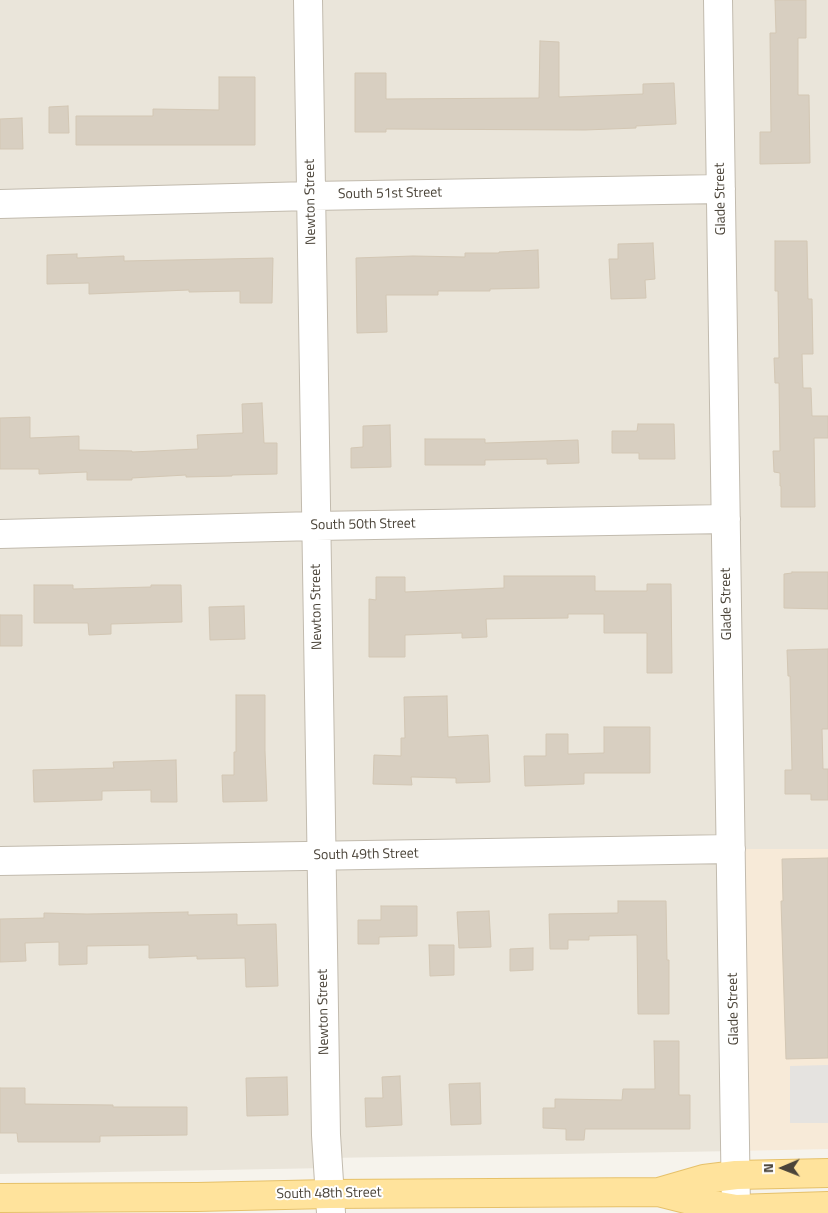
<!DOCTYPE html>
<style>
body{margin:0}
#map{position:relative;width:828px;height:1213px;overflow:hidden;background:#f6f3ec;font-family:"Titillium Web",sans-serif}
canvas{display:block}
.north{position:absolute;left:758px;top:1143px;width:50px;height:50px;-webkit-text-stroke:4px #fff;paint-order:stroke;rotate:269deg;font-size:14px;font-weight:700;line-height:20px;text-align:center;color:#4b4439}
.north::after{content:'';display:block;margin:auto;width:18px;height:22px;background:#4b4439;clip-path:polygon(50% 0,100% 100%,50% 72%,0 100%)}
</style>
<div id="map">
<canvas width="828" height="1213"></canvas>
<div class="north">N</div>
</div>
<script>
const ctx = document.querySelector('canvas').getContext('2d');
ctx.lineJoin = 'round';
function fill(path, color) {
  ctx.fillStyle = color;
  ctx.fill(path, 'evenodd');
}
function toPath(rows) {
  const path = new Path2D();
  for (const r of rows) {
    path.moveTo(r[0], r[1]);
    for (let i = 2; i < r.length; i += 2) path.lineTo(r[i], r[i + 1]);
  }
  return path;
}
function stroke(path, color, width, dash) {
  ctx.strokeStyle = color;
  ctx.lineWidth = width;
  ctx.lineCap = dash ? 'butt' : 'round';
  ctx.setLineDash(dash || []);
  ctx.stroke(path);
}
function write(font, color, halo, rows, align = 'center') {
  ctx.font = font + ' "Titillium Web",sans-serif';
  ctx.lineWidth = 4;
  ctx.setLineDash([]);
  ctx.textBaseline = 'middle';
  ctx.strokeStyle = halo;
  ctx.fillStyle = color;
  for (const [text, x, y, turn = 0] of rows) {
    ctx.save();
    ctx.translate(x, y);
    ctx.rotate((+turn || 0) * Math.PI / 180);
    ctx.textAlign = isNaN(turn) ? turn : align;
    if (halo) ctx.strokeText(text, 0, 0);
    ctx.fillText(text, 0, 0);
    ctx.restore();
  }
}
const residential = toPath([
 [0,0,828,0,828,849,732,849,736,1151,328,1158,328,1168,0,1174]
]);
const commercial = toPath([
 [731,849,828,849,828,1149,736,1151]
]);
const parking = toPath([
 [828,1065,828,1123,790,1123,790,1066]
]);
const building = toPath([
 [775,0,806,0,806,38,798,38,798,95,809,95,810,163,760,164,760,132,771,132,770,33,776,33,775,0],
 [540,41,559,42,559,97,643,94,643,84,674,83,676,124,636,126,636,128,585,130,386,129,386,132,355,132,355,73,386,73,386,99,539,98,540,41],
 [219,77,255,77,255,145,76,145,76,116,153,116,153,109,219,110,219,77],
 [68,106,69,133,49,133,49,107,68,106],
 [22,118,23,149,0,149,0,119,22,118],
 [775,241,807,241,808,299,812,299,813,354,802,354,803,388,811,388,812,416,828,416,828,438,814,438,815,507,781,507,781,486,780,486,780,473,774,472,773,451,780,451,779,383,775,383,774,358,779,358,778,291,775,291,775,241],
 [653,243,655,279,645,280,646,298,611,299,609,259,618,259,618,244,653,243],
 [538,250,539,288,490,289,490,291,438,291,438,295,386,295,387,332,357,333,356,258,413,256,465,257,465,253,499,253,499,252,538,250],
 [77,254,77,258,124,256,124,261,273,258,272,303,240,303,240,291,189,292,189,290,89,294,89,283,47,284,47,255,77,254],
 [262,403,264,443,277,443,277,474,232,475,232,476,186,477,186,475,132,478,132,480,87,480,87,472,39,474,39,469,0,469,0,418,30,417,30,438,79,436,79,450,132,451,132,452,198,449,197,435,243,433,242,404,262,403],
 [638,424,674,424,675,459,639,459,639,453,612,453,612,431,637,431,638,424],
 [390,425,391,467,351,468,351,448,363,447,363,426,390,425],
 [425,439,485,439,485,443,578,440,579,463,547,464,547,459,485,460,485,465,425,465,425,439],
 [792,572,828,572,828,609,784,608,784,574,792,573,792,572],
 [504,576,595,576,595,591,647,591,647,584,671,584,672,673,647,673,647,633,604,633,604,614,568,614,568,618,486,619,487,637,462,638,462,633,405,635,405,657,369,657,369,599,376,600,376,577,405,577,405,592,504,588,504,576],
 [34,585,73,585,73,589,151,587,151,585,181,585,182,622,111,624,111,634,89,635,88,623,34,623,34,585],
 [244,606,245,639,210,640,209,607,244,606],
 [0,615,22,615,22,646,0,646,0,615],
 [828,649,828,729,822,729,823,769,828,769,828,800,811,800,811,794,785,794,785,770,792,770,790,676,788,676,787,650,828,649],
 [236,695,265,695,265,751,267,801,223,802,222,775,234,775,234,752,236,752,236,695],
 [447,696,448,737,488,735,490,782,456,783,456,778,411,777,412,785,373,784,374,755,401,756,401,738,405,738,404,697,447,696],
 [604,727,650,727,650,773,584,773,584,784,525,786,524,756,546,756,546,734,568,734,568,754,604,753,604,727],
 [176,760,177,802,151,802,151,790,102,791,102,800,34,802,33,770,114,768,113,762,176,760],
 [828,858,828,1058,786,1059,781,901,783,901,782,859,828,858],
 [618,901,666,901,667,960,669,960,669,1014,638,1014,637,935,589,936,589,940,568,940,568,949,550,949,549,914,618,913,618,901],
 [381,906,417,906,417,936,379,937,379,944,358,944,358,920,381,920,381,906],
 [489,911,491,947,459,948,457,912,489,911],
 [188,912,188,915,237,914,237,925,276,924,278,986,246,987,245,958,197,959,197,956,149,958,149,945,87,946,87,964,59,965,59,942,25,943,26,961,0,962,0,919,44,918,44,913,87,914,188,912],
 [429,945,454,945,454,975,430,976,429,945],
 [533,948,533,970,510,971,510,949,533,948],
 [654,1041,679,1041,679,1095,690,1095,690,1129,585,1129,584,1140,566,1140,566,1129,543,1128,543,1108,555,1108,555,1099,622,1100,623,1089,655,1089,654,1041],
 [400,1076,402,1125,366,1127,365,1098,383,1098,382,1077,400,1076],
 [287,1077,288,1115,247,1116,246,1078,287,1077],
 [480,1083,481,1124,451,1125,449,1084,480,1083],
 [0,1088,25,1088,25,1104,113,1105,113,1107,187,1107,187,1135,100,1136,100,1142,18,1142,17,1133,0,1133,0,1088]
]);
const minor = toPath([
 [308,0,326,1135,331,1213],
 [718,0,736,1209],
 [0,204,311,196,721,189],
 [0,534,316,526,726,519],
 [0,861,731,849]
]);
const major = toPath([
 [659,1192,704,1179,736,1175,828,1173],
 [0,1198,197,1197,329,1194,658,1192,702,1203,736,1209,828,1206]
]);
const streetNames = [
 ["South 51st Street",390,194,-1],
 ["Glade Street",721,199,-91],
 ["Newton Street",311,202,-91],
 ["South 50th Street",363,525,-1],
 ["Glade Street",727,604,-91],
 ["Newton Street",317,607,-91],
 ["South 49th Street",366,855,-1],
 ["Glade Street",734,1009,-91],
 ["Newton Street",324,1012,-91],
 ["South 48th Street",329,1194,-1]
];
fill(residential, '#eae5da');
fill(commercial, '#f7ead8');
fill(parking, '#e5e3e0');
fill(building, '#d8cfc1');
stroke(building, '#d3c7b4', 1);
stroke(minor, '#c2bbae', 30);
stroke(major, '#e6c16a', 30);
stroke(minor, '#fff', 28);
stroke(major, '#ffe39c', 28);
write('14px', '#4b4439', '#fff', streetNames);
</script>
